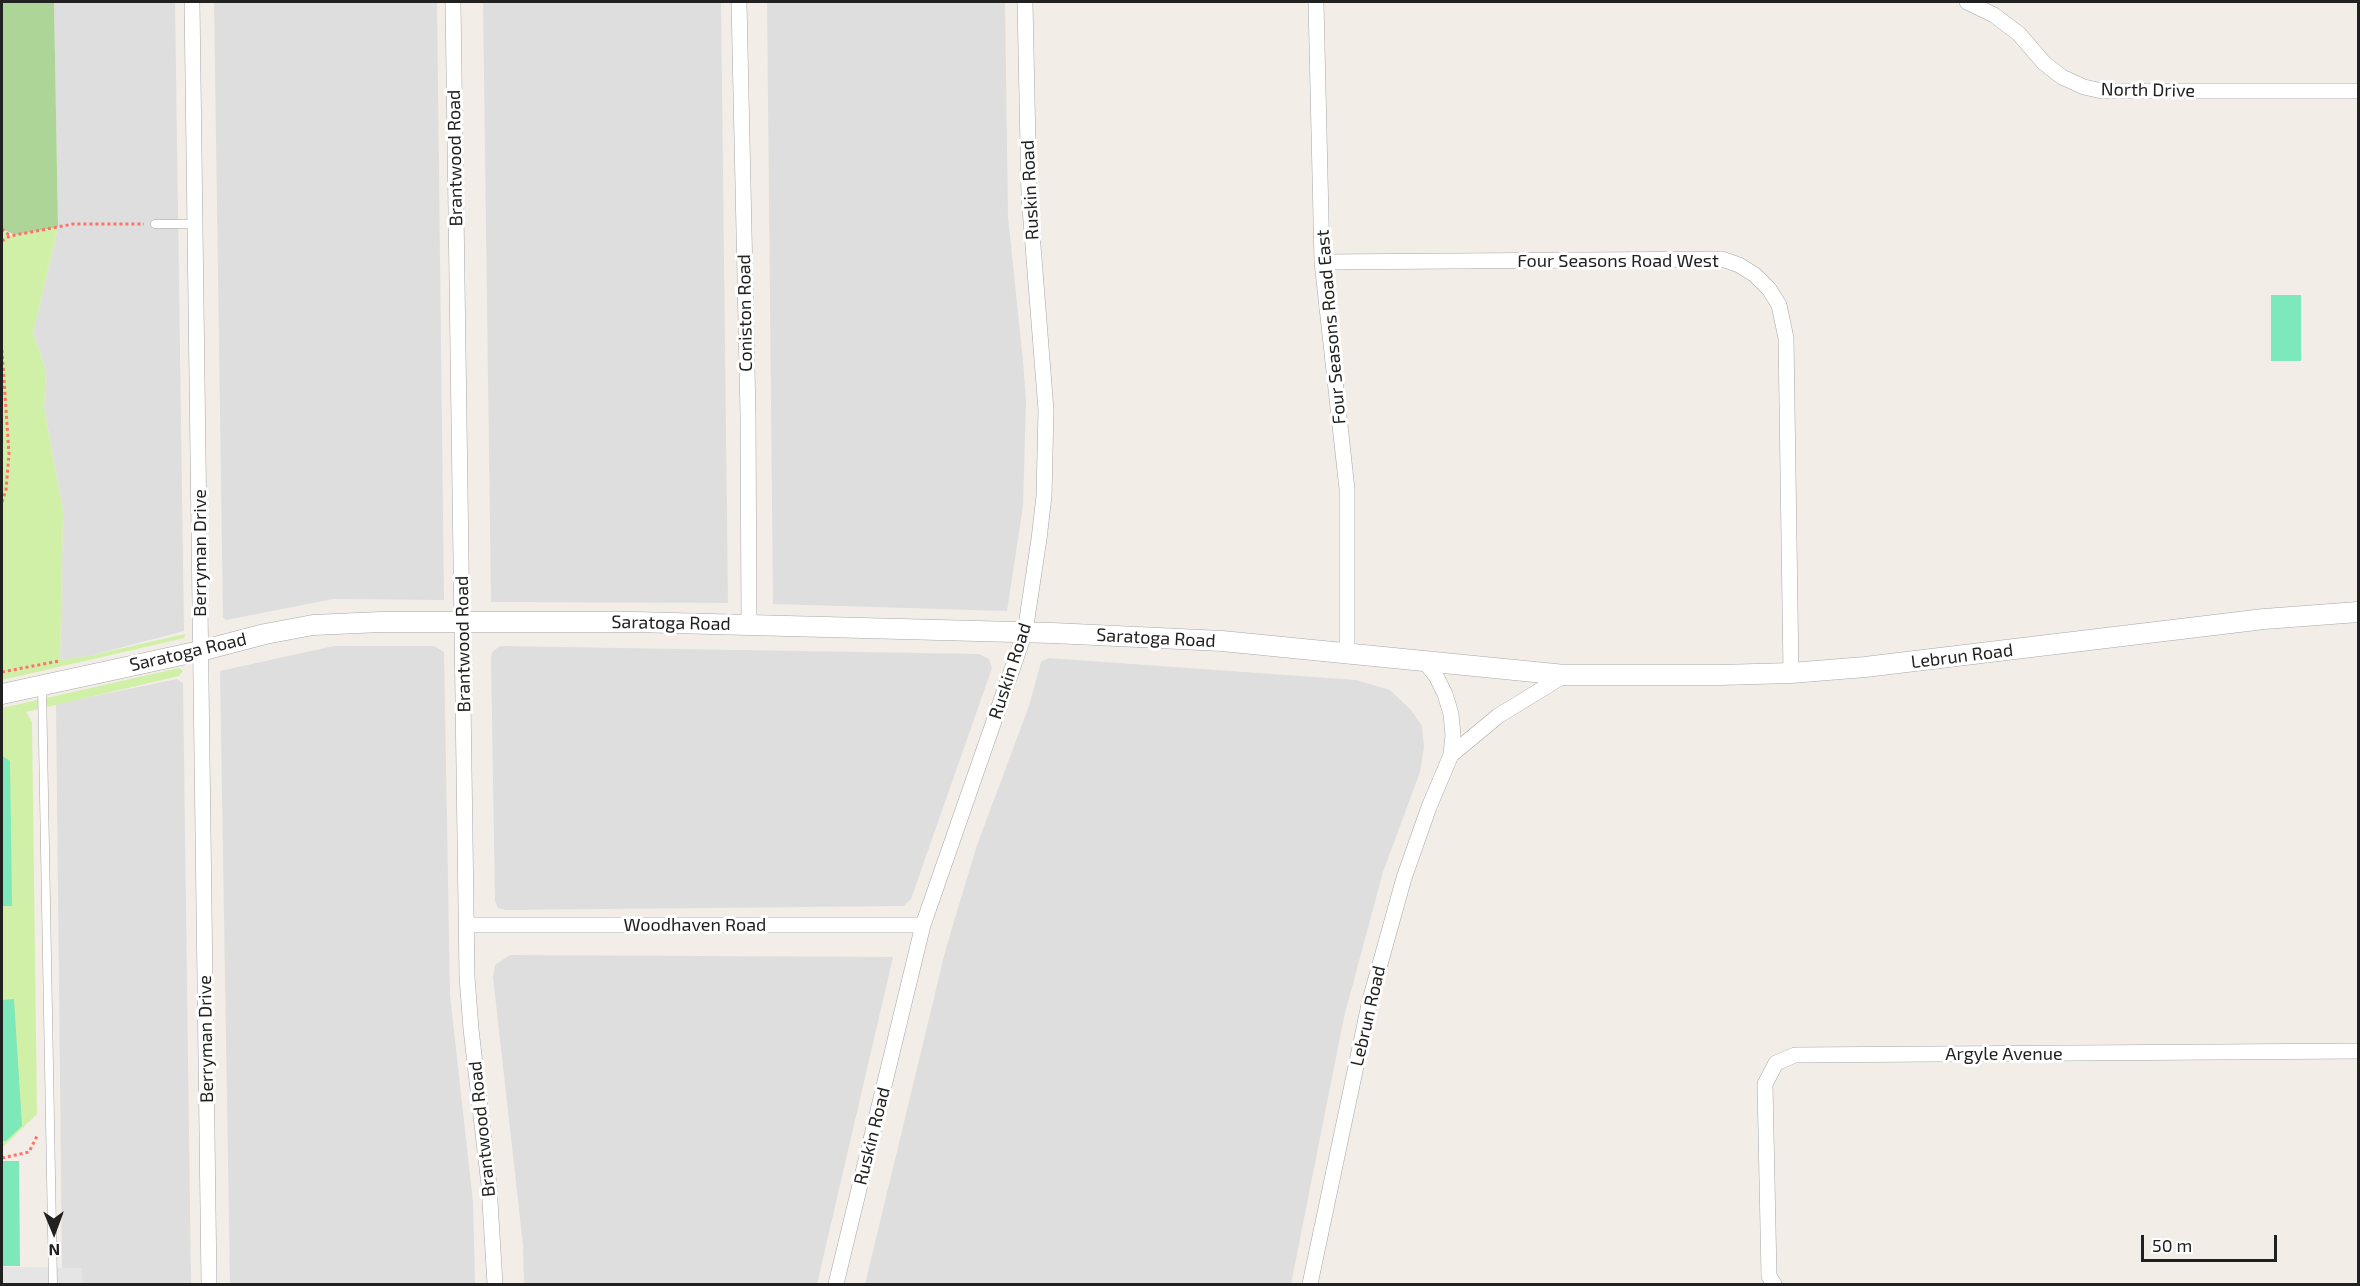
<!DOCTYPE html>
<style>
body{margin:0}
#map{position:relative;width:2360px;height:1286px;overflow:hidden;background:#f2ede6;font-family:"Exo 2",sans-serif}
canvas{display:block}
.frame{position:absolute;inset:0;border:3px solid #212121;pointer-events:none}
.north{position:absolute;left:24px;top:1202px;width:60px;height:60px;-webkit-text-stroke:4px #fff;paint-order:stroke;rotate:179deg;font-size:16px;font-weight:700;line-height:24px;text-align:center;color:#212121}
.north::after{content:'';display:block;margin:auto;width:21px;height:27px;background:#212121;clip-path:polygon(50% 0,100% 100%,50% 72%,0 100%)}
.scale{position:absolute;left:2141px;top:1235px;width:136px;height:27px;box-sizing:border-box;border:3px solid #212121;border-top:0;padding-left:8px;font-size:18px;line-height:21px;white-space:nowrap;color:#212121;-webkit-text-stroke:4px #fff;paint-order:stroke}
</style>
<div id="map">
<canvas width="2360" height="1286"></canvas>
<div class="frame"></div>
<div class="north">N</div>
<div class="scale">50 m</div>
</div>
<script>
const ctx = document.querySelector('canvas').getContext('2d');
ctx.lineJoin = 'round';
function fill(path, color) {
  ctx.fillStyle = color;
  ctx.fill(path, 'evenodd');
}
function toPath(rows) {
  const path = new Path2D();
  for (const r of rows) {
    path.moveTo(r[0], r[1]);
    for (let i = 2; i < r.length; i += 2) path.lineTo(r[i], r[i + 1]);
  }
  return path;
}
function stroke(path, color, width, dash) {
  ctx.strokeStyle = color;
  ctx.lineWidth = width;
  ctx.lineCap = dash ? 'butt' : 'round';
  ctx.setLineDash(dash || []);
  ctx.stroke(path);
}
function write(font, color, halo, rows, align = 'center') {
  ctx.font = font + ' "Exo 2",sans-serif';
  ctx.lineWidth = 6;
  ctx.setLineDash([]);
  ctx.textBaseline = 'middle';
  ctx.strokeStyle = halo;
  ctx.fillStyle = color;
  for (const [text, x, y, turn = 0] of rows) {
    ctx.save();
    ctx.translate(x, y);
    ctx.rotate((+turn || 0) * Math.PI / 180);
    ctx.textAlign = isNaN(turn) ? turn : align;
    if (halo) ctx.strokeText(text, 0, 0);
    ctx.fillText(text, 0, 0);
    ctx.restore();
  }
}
const residential = toPath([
 [54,2,175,2,184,631,89,656,60,660,63,511,44,407,46,371,33,333,58,227],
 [214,2,437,2,444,600,333,599,226,620,223,617],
 [483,2,721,2,728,603,491,602],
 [767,2,1005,2,1008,217,1023,361,1026,400,1023,506,1007,611,773,604],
 [334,646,434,646,444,652,450,995,473,1202,475,1284,230,1284,220,671],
 [500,646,979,654,989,659,992,668,911,899,904,906,506,910,498,908,495,901,491,659,492,652],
 [1048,658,1356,680,1390,690,1411,710,1422,726,1424,747,1420,772,1383,872,1344,1017,1291,1284,865,1284,946,948,977,845,1029,706,1041,662],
 [177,679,183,683,191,1284,82,1284,82,1268,62,1268,56,704],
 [510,955,893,957,817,1284,524,1284,523,1245,493,977,495,965]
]);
const grass = toPath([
 [58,227,33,333,46,371,44,407,63,511,60,660,89,656,185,634,184,638,2,680,2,229,10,236],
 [179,668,183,671,179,676,26,712,32,722,37,1114,2,1148,2,708]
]);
const forest = toPath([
 [2,2,54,2,58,227,15,235,2,229]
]);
const pitch = toPath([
 [2271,295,2301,295,2301,361,2271,361],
 [2,756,10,761,12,906,2,906],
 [14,999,22,1126,6,1141,2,1141,2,1000],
 [2,1161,19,1161,20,1266,2,1266]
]);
const parking = toPath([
 [2,1267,82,1268,82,1284,2,1284]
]);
const path = toPath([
 [2,229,10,236],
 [2,241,10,236,73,224,144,224],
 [2,350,9,454,6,490,2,502],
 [2,672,59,661],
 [2,1158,29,1152,37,1136]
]);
const service = toPath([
 [155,224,195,224],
 [42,686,53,1284]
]);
const minor = toPath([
 [192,2,209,1284],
 [453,2,467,977,471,1029,489,1185,495,1284],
 [739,2,748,414,749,624],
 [1316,2,1322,262,1347,489,1347,652],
 [1967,2,1994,15,2019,34,2044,63,2062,77,2084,87,2102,91,2358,91],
 [1322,262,1722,259,1739,265,1755,275,1769,289,1779,305,1786,338,1791,673],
 [1451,755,1498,716,1565,675],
 [467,925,923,925],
 [836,1284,923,925,1025,632,1039,539,1044,496,1046,410,1029,195,1025,2],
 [1310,1284,1370,1000,1404,878,1429,807,1451,755,1453,735,1451,714,1445,694,1436,676,1423,660],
 [1774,1284,1769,1276,1765,1084,1776,1063,1795,1055,2358,1051]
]);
const tertiary = toPath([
 [2,694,200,651,265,634,313,625,381,622,635,622,1053,633,1222,641,1565,675,1720,675,1791,673,1865,667,2264,619,2358,612]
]);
const streetNames = [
 ["North Drive",2148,90,1],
 ["Brantwood Road",455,158,-91],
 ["Ruskin Road",1030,190,-93],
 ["Four Seasons Road West",1618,261],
 ["Coniston Road",745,313,-91],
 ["Four Seasons Road East",1331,327,-95],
 ["Berryman Drive",200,553,-90],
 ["Saratoga Road",671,623,1],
 ["Saratoga Road",1156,638,3],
 ["Brantwood Road",463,644,-91],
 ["Saratoga Road",188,652,-13],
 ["Lebrun Road",1962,656,-7],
 ["Ruskin Road",1010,671,-72],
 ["Woodhaven Road",695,925],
 ["Lebrun Road",1368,1016,-77],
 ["Berryman Drive",206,1039,-91],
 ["Argyle Avenue",2004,1054],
 ["Brantwood Road",482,1129,-96],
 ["Ruskin Road",872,1136,-76]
];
fill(residential, '#dfdede');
fill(grass, '#d0f0a8');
fill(forest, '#add597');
fill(pitch, '#7de8b9');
fill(parking, '#e5e5e5');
stroke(service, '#a8a8a8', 9);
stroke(minor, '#a8a8a8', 16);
stroke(tertiary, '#a8a8a8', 21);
stroke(path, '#ff716a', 3, [3, 3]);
stroke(service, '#fff', 8);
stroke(minor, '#fff', 15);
stroke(tertiary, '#fff', 20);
write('18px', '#212121', '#fff', streetNames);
</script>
